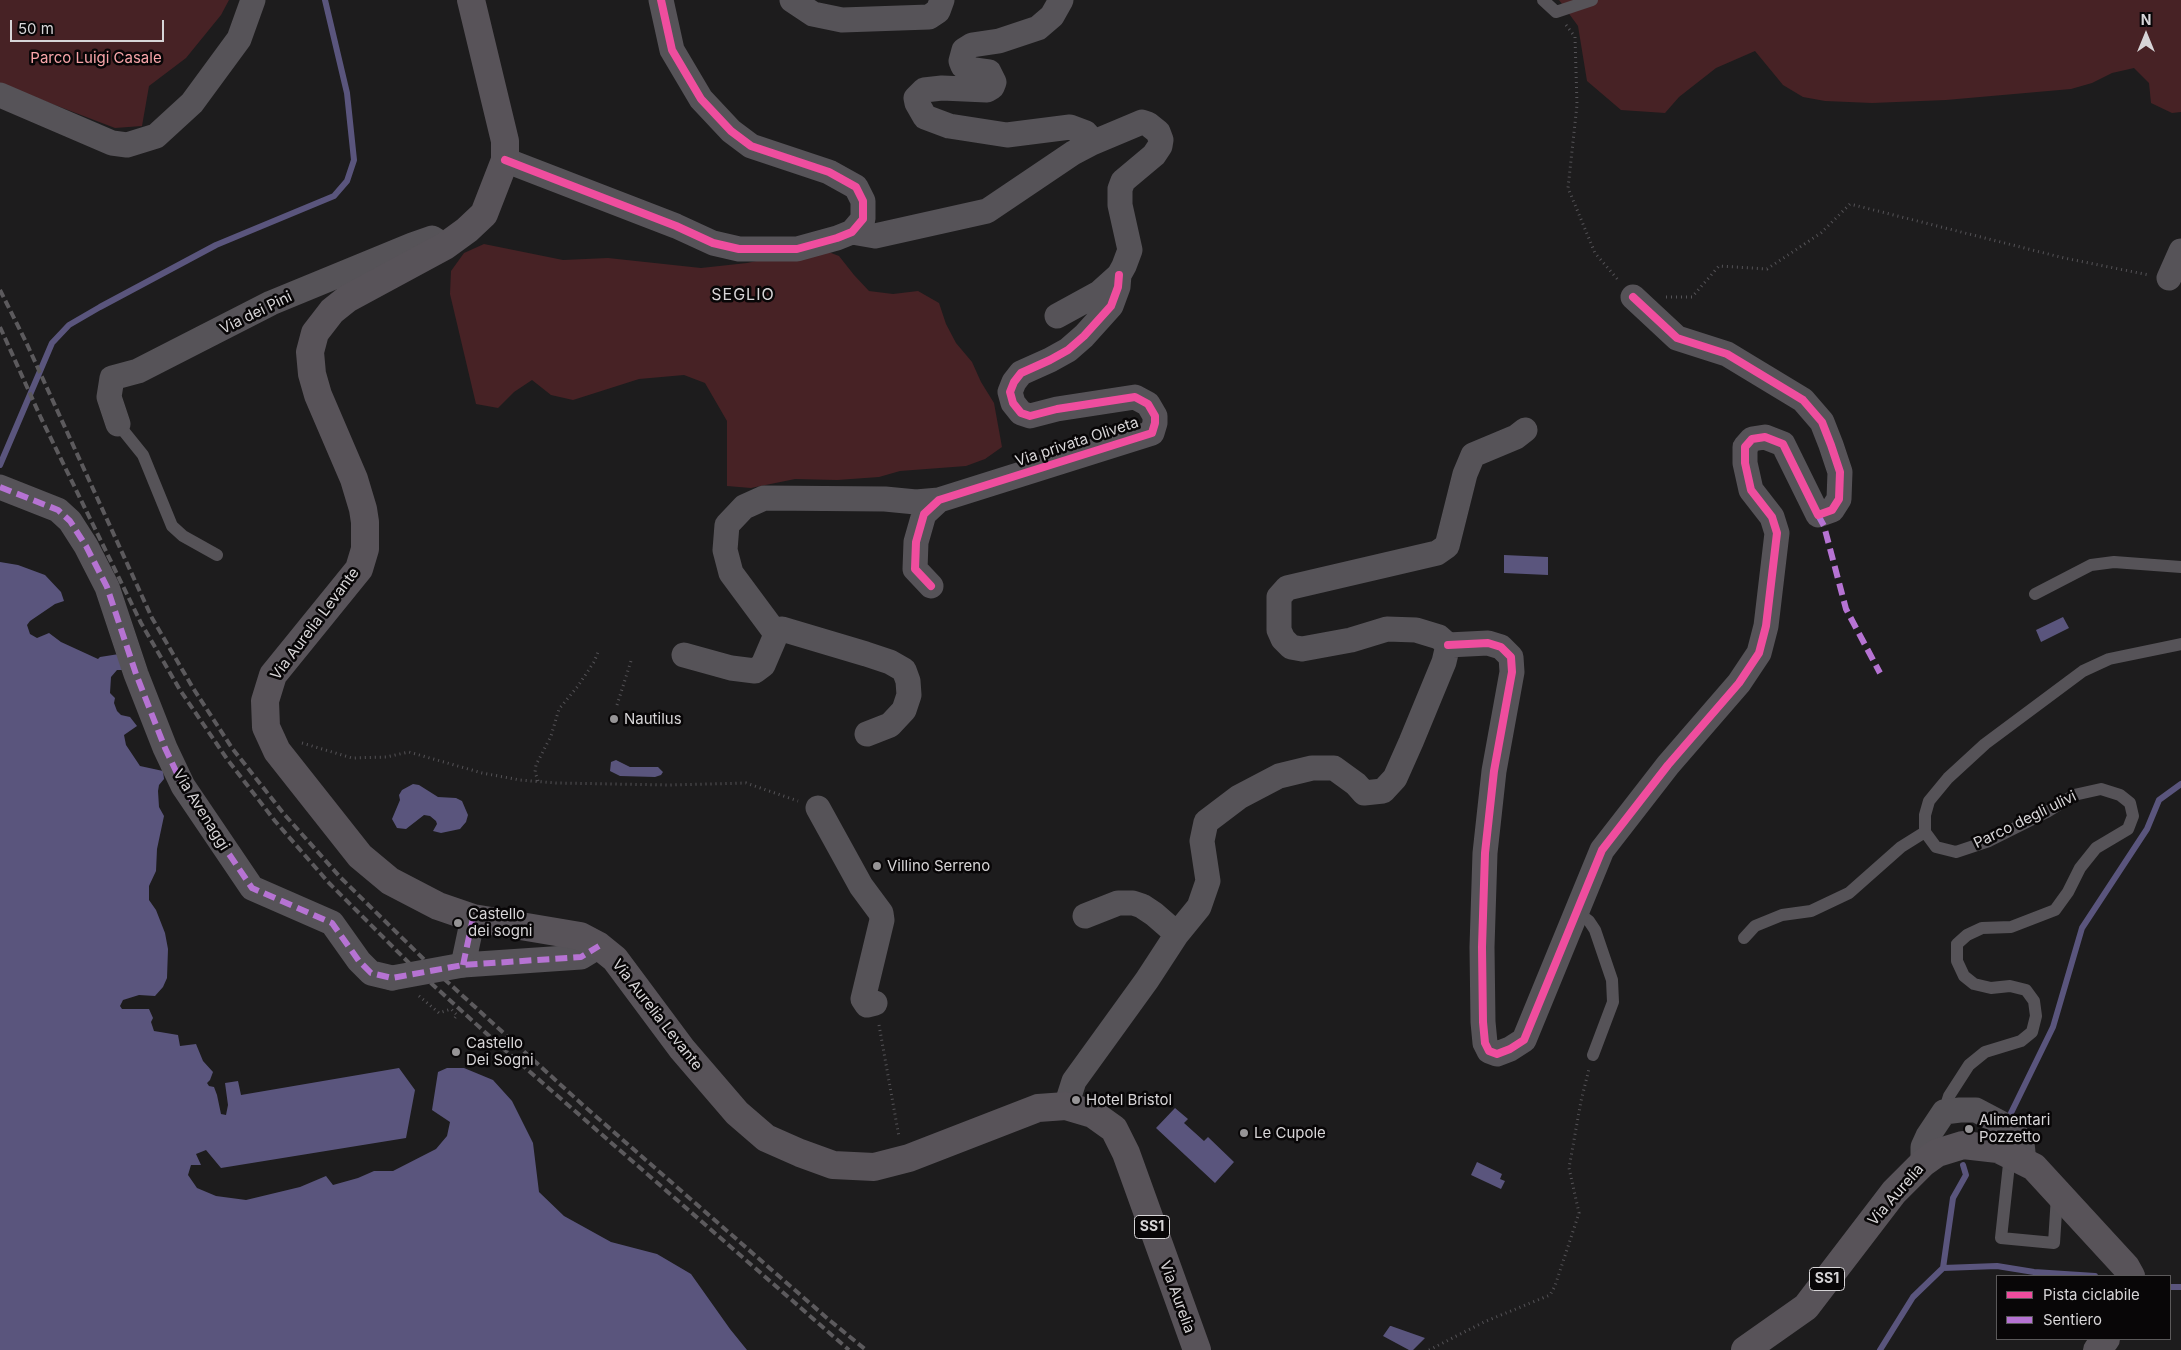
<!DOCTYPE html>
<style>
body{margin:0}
#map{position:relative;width:2181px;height:1350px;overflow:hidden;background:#1d1c1d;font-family:Inter,sans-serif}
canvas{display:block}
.legend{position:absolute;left:1996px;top:1275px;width:175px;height:65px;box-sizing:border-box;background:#080607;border:1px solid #5b595a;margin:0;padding:6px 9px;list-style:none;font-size:15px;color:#d7d5d7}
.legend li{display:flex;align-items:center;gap:10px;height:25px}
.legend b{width:25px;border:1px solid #5b595a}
.north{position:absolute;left:2121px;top:10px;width:50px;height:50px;-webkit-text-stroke:4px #080607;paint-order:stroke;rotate:0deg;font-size:14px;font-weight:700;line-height:20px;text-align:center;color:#d7d5d7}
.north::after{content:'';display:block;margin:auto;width:18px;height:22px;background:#d7d5d7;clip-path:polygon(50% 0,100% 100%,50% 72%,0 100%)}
.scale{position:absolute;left:10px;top:20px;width:154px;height:22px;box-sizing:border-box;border:2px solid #d7d5d7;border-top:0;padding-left:6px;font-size:15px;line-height:18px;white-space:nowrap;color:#d7d5d7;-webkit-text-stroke:4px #080607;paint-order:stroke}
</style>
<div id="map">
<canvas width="2181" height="1350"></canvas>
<ul class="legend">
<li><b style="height:6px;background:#ef4d9e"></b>Pista ciclabile</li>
<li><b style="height:6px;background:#b673d3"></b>Sentiero</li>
</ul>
<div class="north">N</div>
<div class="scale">50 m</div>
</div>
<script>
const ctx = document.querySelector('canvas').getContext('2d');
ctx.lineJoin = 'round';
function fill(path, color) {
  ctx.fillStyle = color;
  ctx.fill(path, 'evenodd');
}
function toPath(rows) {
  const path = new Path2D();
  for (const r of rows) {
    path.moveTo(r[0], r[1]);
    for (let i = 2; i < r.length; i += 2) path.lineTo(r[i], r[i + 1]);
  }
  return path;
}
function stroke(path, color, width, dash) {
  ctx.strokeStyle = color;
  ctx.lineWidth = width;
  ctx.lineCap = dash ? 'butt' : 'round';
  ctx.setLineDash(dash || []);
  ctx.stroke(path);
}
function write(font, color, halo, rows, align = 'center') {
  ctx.font = font + ' Inter,sans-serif';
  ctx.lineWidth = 5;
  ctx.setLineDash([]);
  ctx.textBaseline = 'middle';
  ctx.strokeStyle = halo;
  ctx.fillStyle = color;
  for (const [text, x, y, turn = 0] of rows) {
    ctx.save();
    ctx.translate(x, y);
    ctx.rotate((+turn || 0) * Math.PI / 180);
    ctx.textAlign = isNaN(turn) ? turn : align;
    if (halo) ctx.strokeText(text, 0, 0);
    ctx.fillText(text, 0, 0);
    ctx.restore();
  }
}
const green = toPath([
 [0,0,229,0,221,15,186,58,149,86,142,126,115,128,0,84],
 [1559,0,2181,0,2181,112,2172,113,2151,103,2149,83,2134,68,2112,73,2092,83,2071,89,1946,100,1872,103,1825,101,1803,97,1783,85,1755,51,1716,68,1679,97,1665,113,1621,110,1587,81,1578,26],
 [484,244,563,260,608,258,701,268,747,263,818,248,839,256,854,275,869,291,893,294,918,291,939,303,946,324,956,343,972,362,981,382,994,403,1002,447,985,459,966,466,900,471,879,477,837,480,795,479,751,488,727,486,727,421,705,383,684,375,639,379,573,400,551,395,532,380,514,392,498,408,476,404,450,294,451,271,464,253]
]);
const water = toPath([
 [1504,555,1548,557,1548,575,1504,573],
 [0,562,18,565,45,575,61,592,64,601,55,604,30,621,27,625,30,634,37,638,49,633,61,642,98,659,100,657,119,654,124,670,117,670,111,677,110,693,115,698,114,703,117,711,121,715,130,717,137,726,124,735,126,745,140,766,163,771,164,779,159,785,158,791,159,807,164,816,157,849,156,871,149,886,149,900,156,910,165,933,168,949,167,978,163,987,155,996,139,995,123,1000,120,1006,122,1009,149,1009,153,1018,151,1022,154,1031,178,1035,180,1046,196,1044,203,1061,213,1072,210,1080,207,1083,209,1086,214,1087,217,1095,221,1114,226,1115,228,1105,225,1083,238,1081,241,1095,399,1068,415,1090,406,1138,221,1168,206,1150,196,1154,201,1165,191,1165,188,1175,197,1188,216,1196,246,1200,300,1187,326,1176,333,1185,358,1178,374,1171,393,1171,436,1149,447,1136,450,1122,432,1110,438,1072,447,1068,464,1068,493,1080,512,1101,533,1143,539,1192,564,1216,611,1242,657,1254,691,1274,730,1329,747,1350,0,1350],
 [2063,617,2069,628,2041,642,2036,630],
 [616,760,630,767,658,767,663,772,661,775,655,777,620,776,610,771,611,762],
 [413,784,419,785,438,797,456,798,462,801,468,815,466,822,460,829,441,833,433,831,437,824,436,821,430,816,424,815,406,829,397,828,392,819,400,800,399,795,402,790],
 [1175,1108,1188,1119,1184,1123,1204,1141,1208,1137,1234,1162,1215,1183,1156,1128],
 [1477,1162,1502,1174,1500,1179,1505,1181,1501,1189,1471,1175],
 [1390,1326,1391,1326,1425,1338,1413,1350,1409,1350,1383,1336]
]);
const stream = toPath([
 [0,465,52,343,69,325,100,307,216,245,334,196,347,181,354,160,347,93,325,0],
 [2011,1113,2053,1027,2082,928,2147,829,2159,800,2181,784],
 [1943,1268,1997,1266,2034,1272,2095,1276],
 [2170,1287,2181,1287],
 [1880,1350,1913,1297,1943,1268,1953,1198,1966,1175,1963,1165]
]);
const path = toPath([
 [1566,25,1575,37,1577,105,1568,188,1595,253,1619,281],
 [1666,297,1692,297,1719,266,1767,269,1821,233,1850,204,2064,258,2149,275],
 [617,705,631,661],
 [302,743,352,758,386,757,409,752,482,773,520,780,556,783,670,785,746,783,798,801],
 [538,781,535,772,536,765,551,736,559,709,578,686,594,662,599,650],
 [419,996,439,1013,451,1009,457,1015,454,1019],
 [879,1025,899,1137],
 [1429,1350,1484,1322,1550,1295,1555,1286,1579,1213,1569,1168,1581,1101,1589,1069]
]);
const lane = toPath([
 [1543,0,1556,12,1592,0],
 [118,424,143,455,172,526,183,536,217,555],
 [2035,594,2091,565,2114,562,2181,567],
 [1577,912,1589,921,1595,930,1612,980,1613,1002,1593,1055],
 [1744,938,1755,926,1782,915,1811,911,1849,893,1901,847,1925,832],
 [1944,1112,1949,1096,1969,1065,1985,1052,2021,1041,2032,1032,2036,1016,2034,1001,2026,990,2010,986,1991,988,1974,984,1964,976,1957,961,1957,944,1967,935,1982,928,2011,927,2055,910,2068,892,2080,868,2096,848,2128,829,2133,816,2130,803,2120,795,2101,789,2074,795,2047,812,1989,841,1956,852,1936,847,1925,832,1925,815,1929,801,1948,778,1985,744,2083,671,2109,659,2181,644],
 [2010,1155,2001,1238,2054,1243,2057,1196]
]);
const street = toPath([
 [792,0,813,14,842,20,929,17,938,11,942,0],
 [1061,0,1052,16,1038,28,999,41,972,45,964,50,961,61,963,66,967,69,989,72,994,82,992,87,987,90,942,88,924,90,916,98,917,103,925,117,949,126,1007,135,1070,127,1086,133,1092,143],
 [0,95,112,143,127,145,156,136,192,103,239,39,253,0],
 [505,160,676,226,713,243,739,249,797,249,837,238,852,232,863,219,863,201,856,187,829,172,751,146,731,131,701,99,672,50,661,0],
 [852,232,875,236,987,211,1073,153,1092,143,1142,122,1148,124,1158,132,1161,140,1160,146,1154,155,1123,181,1120,189,1120,205,1130,250,1124,266,1119,275,1099,293,1057,316],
 [2169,278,2181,251],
 [118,424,109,397,112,378,138,371,271,303,412,245,432,238,445,246],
 [0,487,58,510,70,521,86,546,107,587,136,674,165,748,183,786,252,888,332,923,359,961,371,973,392,978],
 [931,586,915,569,916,542,924,514,939,500,1152,433,1155,423,1155,416,1148,404,1135,397,1057,409,1030,416,1021,413,1013,403,1010,392,1014,382,1021,373,1050,360,1068,350,1084,336,1111,306,1118,287,1119,275],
 [774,631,782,629,866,654,890,662,904,670,908,681,909,695,904,710,890,725,867,734],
 [1448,645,1488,643,1501,647,1511,657,1512,672,1494,771,1485,853,1482,947,1483,1022,1485,1043,1489,1051,1497,1054,1510,1049,1524,1040,1602,850,1668,765,1739,683,1759,653,1766,626,1777,533,1772,517,1751,490,1745,463,1745,447,1752,439,1765,437,1783,444,1818,515,1832,510,1839,499,1840,472,1831,445,1822,422,1803,400,1727,354,1677,338,1633,297],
 [684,655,731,668,755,671,763,665,775,637,774,631,731,573,725,550,727,525,744,507,764,498,885,499,916,502,939,500],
 [818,808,861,886,881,913,882,920,863,999,867,1005,875,1003],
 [1085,916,1118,903,1133,903,1142,906,1154,914,1177,934],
 [473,918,463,965,581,957,599,946],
 [1066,1106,1074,1081,1147,980,1177,934,1199,907,1208,881,1202,841,1206,822,1239,797,1279,776,1312,768,1334,768,1356,784,1364,793,1383,791,1395,778,1411,742,1444,662,1448,645,1439,637,1416,630,1387,629,1351,640,1302,649,1291,647,1283,639,1279,630,1279,597,1287,588,1437,553,1447,546,1465,474,1473,455,1516,437,1525,430],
 [1923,1163,1923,1147,1928,1136,1944,1112,1960,1110,1976,1110,2012,1129,2022,1143,2024,1162]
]);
const primary = toPath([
 [471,0,505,141,505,160,484,214,467,230,445,246,347,299,332,311,315,333,310,352,312,374,318,395,354,479,363,509,365,522,365,549,359,569,273,675,265,701,266,727,277,751,360,856,390,881,438,906,473,918,580,936,599,946,615,959,682,1049,737,1113,766,1138,800,1153,833,1165,874,1167,909,1158,1038,1108,1066,1106,1093,1114,1114,1129,1126,1153,1197,1350],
 [1745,1350,1806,1307,1894,1192,1923,1163,1937,1153,1963,1145,1998,1149,2034,1167,2126,1267,2131,1276],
 [2097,1350,2106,1339]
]);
const rail = toPath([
 [0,290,26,342,152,618,193,688,232,748,284,814,341,878,442,977,584,1106,828,1319,866,1350],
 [0,327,41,418,141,623,180,690,227,759,275,821,329,883,410,964,498,1044,849,1350]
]);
const streetBridge = toPath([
 [392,978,463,965]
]);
const quiet = toPath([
 [0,487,58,510,70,521,86,546,107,587,136,674,165,748,183,786,252,888,332,923,359,961,371,973,392,978,463,965,581,957,599,946],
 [1818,515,1824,526,1846,609,1880,673],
 [463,965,473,918]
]);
const cycleway = toPath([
 [505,160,676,226,713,243,739,249,797,249,837,238,852,232,863,219,863,201,856,187,829,172,751,146,731,131,701,99,672,50,661,0],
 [931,586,915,569,916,542,924,514,939,500,1152,433,1155,423,1155,416,1148,404,1135,397,1057,409,1030,416,1021,413,1013,403,1010,392,1014,382,1021,373,1050,360,1068,350,1084,336,1111,306,1118,287,1119,275],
 [1448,645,1488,643,1501,647,1511,657,1512,672,1494,771,1485,853,1482,947,1483,1022,1485,1043,1489,1051,1497,1054,1510,1049,1524,1040,1602,850,1668,765,1739,683,1759,653,1766,626,1777,533,1772,517,1751,490,1745,463,1745,447,1752,439,1765,437,1783,444,1818,515,1832,510,1839,499,1840,472,1831,445,1822,422,1803,400,1727,354,1677,338,1633,297]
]);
const markers = [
 [614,719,5,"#969496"],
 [877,866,5,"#969496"],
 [458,923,5,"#969496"],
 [456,1052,5,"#969496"],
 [1076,1100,5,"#969496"],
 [1969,1129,5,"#969496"],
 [1244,1133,5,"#969496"]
];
const shields = [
 [1152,1227,35],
 [1827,1279,35]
];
const shieldNames = [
 ["SS1",1152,1227],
 ["SS1",1827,1279]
];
const parkNames = [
 ["Parco Luigi Casale",96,58]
];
const streetNames = [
 ["Via dei Pini",256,313,-26],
 ["Via privata Oliveta",1077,442,-18],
 ["Via Aurelia Levante",315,624,-53],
 ["Via Avenaggi",201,810,58],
 ["Parco degli ulivi",2025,820,-26],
 ["Via Aurelia Levante",657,1015,52],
 ["Via Aurelia",1896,1195,-49],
 ["Via Aurelia",1177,1297,70]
];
const poiNames = [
 ["Nautilus",624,719],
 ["Villino Serreno",887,866],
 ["Castello",468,914],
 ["dei sogni",468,931],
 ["Castello",466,1043],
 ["Dei Sogni",466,1060],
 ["Hotel Bristol",1086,1100],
 ["Alimentari",1979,1120],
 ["Pozzetto",1979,1137],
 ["Le Cupole",1254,1133]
];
const neighbourhoodNames = [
 ["SEGLIO",743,295]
];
fill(green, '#472225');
fill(water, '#5a557d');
stroke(stream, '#5a557d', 6);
stroke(path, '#555357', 3, [1, 4]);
stroke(lane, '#565358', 12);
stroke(street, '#565358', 25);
stroke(primary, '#585359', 28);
stroke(rail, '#5c5a5d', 4, [8, 4]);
stroke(streetBridge, '#565358', 25);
stroke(quiet, '#b673d3', 6, [12, 6]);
stroke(cycleway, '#ef4d9e', 8);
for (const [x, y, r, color] of markers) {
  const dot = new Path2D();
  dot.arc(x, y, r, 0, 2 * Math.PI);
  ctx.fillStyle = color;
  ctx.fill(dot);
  stroke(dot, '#080607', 2);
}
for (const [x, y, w] of shields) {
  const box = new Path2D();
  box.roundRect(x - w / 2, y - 11.5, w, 23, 4);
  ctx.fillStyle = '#080607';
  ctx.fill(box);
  stroke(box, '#d7d5d7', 1);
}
write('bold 14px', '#d7d5d7', null, shieldNames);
write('15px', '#f8a5a9', '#080607', parkNames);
write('15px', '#d7d5d7', '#080607', streetNames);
write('15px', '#d7d5d7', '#080607', poiNames, 'left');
ctx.letterSpacing = '1px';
write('16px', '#d7d5d7', '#080607', neighbourhoodNames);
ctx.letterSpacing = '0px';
</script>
